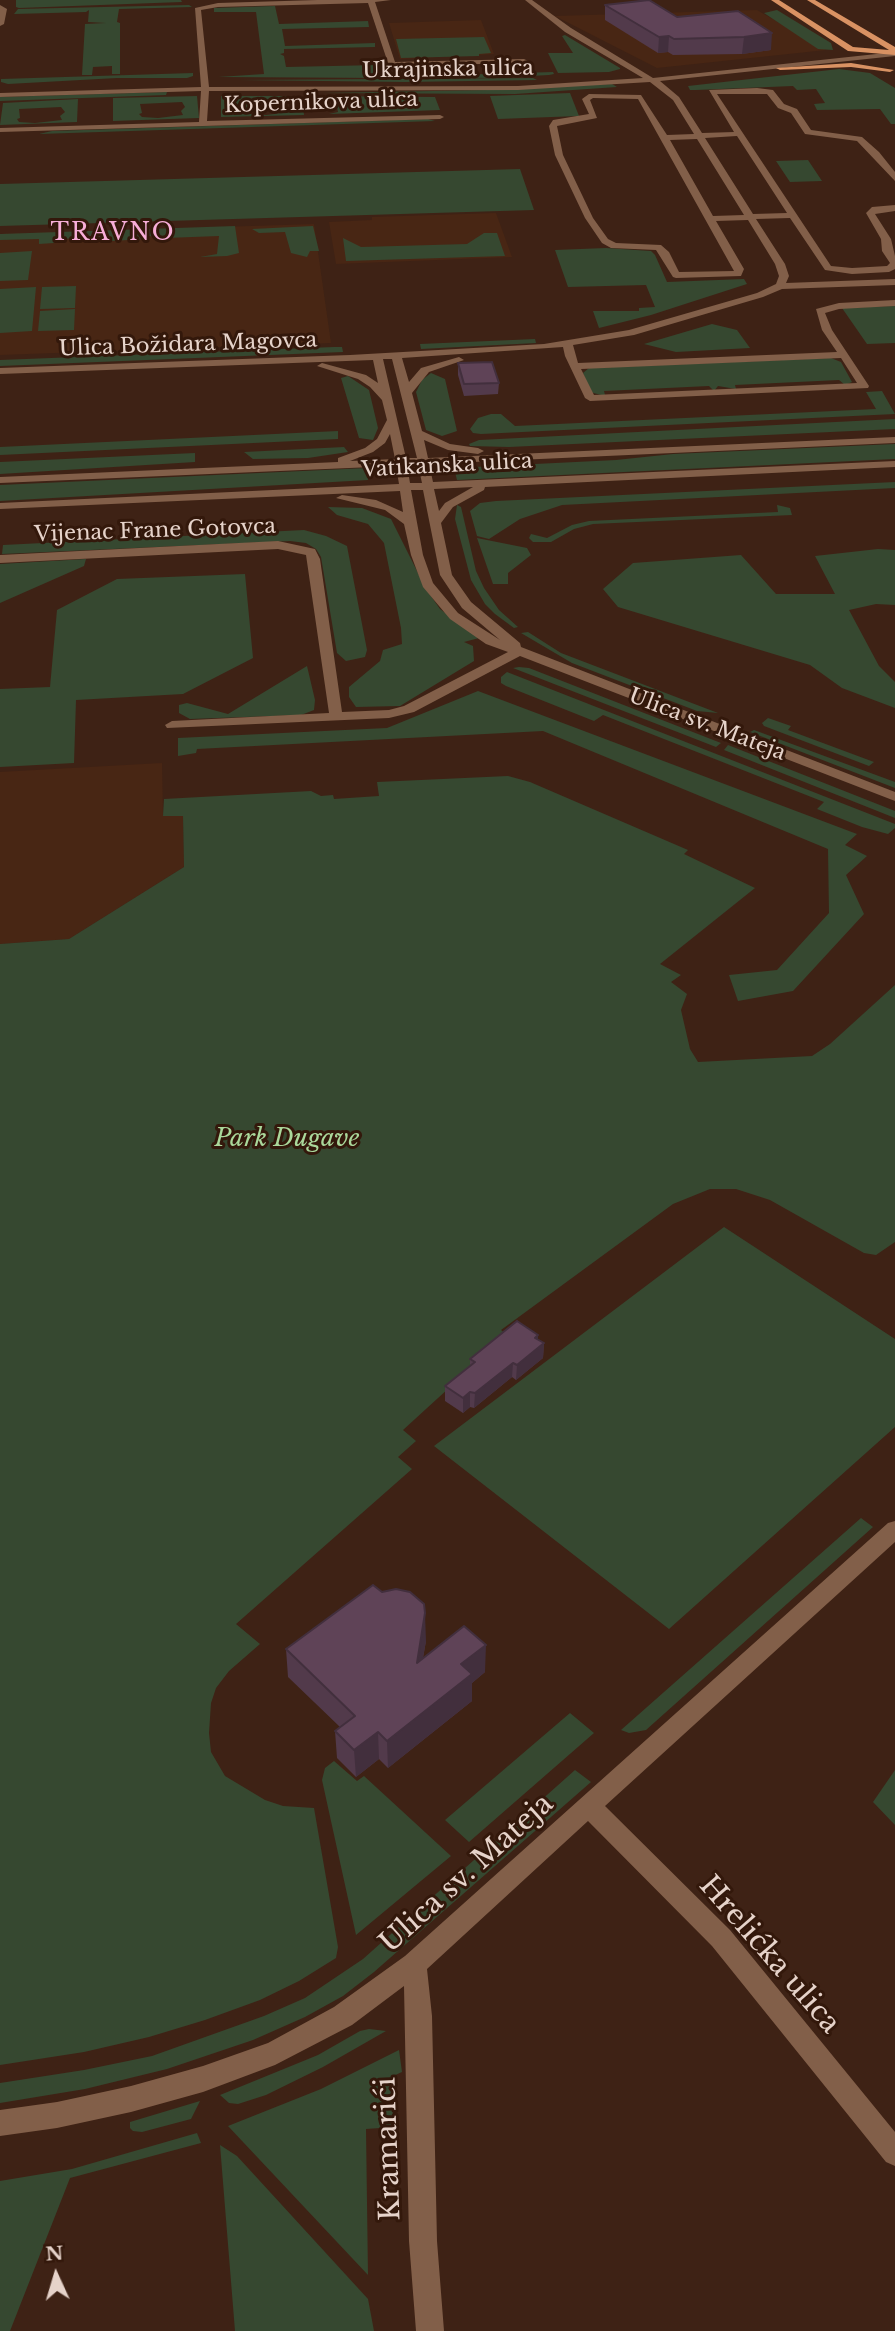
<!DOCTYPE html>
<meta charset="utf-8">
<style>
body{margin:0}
#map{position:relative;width:895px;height:2331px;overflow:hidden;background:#3e2215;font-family:"Libre Baskerville",serif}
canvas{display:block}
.north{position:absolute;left:21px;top:2240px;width:70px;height:70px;-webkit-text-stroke:5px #33180b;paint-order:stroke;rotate:356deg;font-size:19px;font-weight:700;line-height:28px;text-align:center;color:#e6d3ca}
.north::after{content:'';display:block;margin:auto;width:24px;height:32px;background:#e6d3ca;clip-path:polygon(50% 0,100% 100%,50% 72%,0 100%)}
</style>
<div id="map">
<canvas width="895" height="2331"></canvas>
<div class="north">N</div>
</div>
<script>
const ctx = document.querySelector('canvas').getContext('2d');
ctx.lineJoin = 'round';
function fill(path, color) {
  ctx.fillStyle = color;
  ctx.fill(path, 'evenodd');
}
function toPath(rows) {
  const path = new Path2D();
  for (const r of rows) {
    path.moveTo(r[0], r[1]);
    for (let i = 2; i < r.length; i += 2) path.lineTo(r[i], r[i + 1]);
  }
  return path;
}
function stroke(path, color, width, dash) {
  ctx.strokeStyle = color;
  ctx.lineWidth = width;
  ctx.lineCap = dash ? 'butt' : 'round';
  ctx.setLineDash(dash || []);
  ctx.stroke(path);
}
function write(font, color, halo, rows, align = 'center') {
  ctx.font = font + ' "Libre Baskerville",serif';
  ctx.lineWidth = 6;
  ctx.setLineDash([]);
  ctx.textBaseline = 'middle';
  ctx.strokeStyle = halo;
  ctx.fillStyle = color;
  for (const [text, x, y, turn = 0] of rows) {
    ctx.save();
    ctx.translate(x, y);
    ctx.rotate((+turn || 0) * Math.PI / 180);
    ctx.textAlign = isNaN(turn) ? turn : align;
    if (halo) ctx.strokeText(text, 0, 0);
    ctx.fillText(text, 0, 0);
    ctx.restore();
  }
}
const built = toPath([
 [757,10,826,50,657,68,555,16],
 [481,20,494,54,400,59,389,23],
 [496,213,512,257,336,264,329,222,372,220,372,217],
 [314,224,331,343,0,355,0,234],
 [162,763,163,816,183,815,184,867,69,939,0,944,0,772]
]);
const green = toPath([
 [16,0,181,0,182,2,19,8,16,7],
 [189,5,192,7,119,9,117,22,120,23,120,74,112,74,112,66,93,67,92,75,82,75,85,24,106,23,88,22,89,10,86,12,14,14,18,9],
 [275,6,279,24,368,21,369,27,282,29,285,46,375,43,375,47,284,49,284,53,280,54,284,56,286,67,378,65,382,66,385,78,218,77,264,74,256,12,214,12,214,8],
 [777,10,831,43,833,50,818,49,764,13],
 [565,35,620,68,620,69,609,72,558,73,548,53,573,53,562,36],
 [484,37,491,53,479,54,479,56,401,58,396,39],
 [839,69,870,73,895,88,895,124,891,124,880,109,817,110,814,104,825,103,816,89,797,90,793,86,696,90,690,90,688,86],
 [553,72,554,74,549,75,493,78,389,77],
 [193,73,193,76,187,78,117,78,8,84,1,82,1,79],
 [533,78,537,80,405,82,239,80],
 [612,84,617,87,515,94,321,93,487,90],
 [167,92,166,95,0,101,0,97],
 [570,93,579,116,498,119,490,96],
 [197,96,199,118,113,121,113,98],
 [182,102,185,107,181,111,183,115,158,118,142,117,139,114,142,113,140,104],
 [302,96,304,115,221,117,221,96],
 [274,99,288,100,292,104,288,108,291,112,266,115,250,114,247,111,249,110,246,102],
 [306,96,435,97,440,110,329,114,338,112,335,97],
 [78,99,77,122,0,125,3,103],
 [61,107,65,112,60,116,62,120,35,123,19,122,17,119,20,118,19,109],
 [428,119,435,121,39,134,52,131],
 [808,160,822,181,790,182,776,161],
 [520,169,534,210,0,226,0,184],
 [235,226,239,253,227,256,200,257,217,254,219,236,166,238,149,236,144,239,112,241,112,237,55,239,54,243,39,244,39,239,0,240,0,234],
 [313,226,319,251,310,251,307,257,291,253,285,232,259,233,252,229],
 [484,233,497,233,505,256,346,261,343,238,361,247,467,244],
 [606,248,651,251,655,255,667,282,744,279,747,284,651,315,599,328,593,311,639,311,639,308,655,307,646,285,568,287,555,250],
 [32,251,28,280,0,281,0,253],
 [76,286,75,308,40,309,42,287],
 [36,287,32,331,0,333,0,289],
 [895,306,895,343,867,344,842,308],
 [75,309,74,330,38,331,40,311],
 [712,324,737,330,750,348,676,352,644,344],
 [535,339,536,343,421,349,420,344],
 [334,347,342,347,343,352,0,366,0,360],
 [831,358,841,362,852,382,845,385,839,380,735,385,736,389,718,386,714,391,709,386,604,391,605,395,601,395,590,392,583,373,589,368],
 [431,373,445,379,457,431,442,436,426,430,416,392,422,380],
 [348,376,369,390,378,428,373,440,359,438,341,378],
 [882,391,895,414,481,434,473,433,470,429,478,418,491,414,501,414,515,426,876,409,866,392],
 [895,419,895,429,509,447,470,446,469,444,479,440],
 [338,431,338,439,0,455,0,447],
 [895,444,895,459,457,480,454,468,616,460,673,454],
 [344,447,348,452,308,458,253,459,244,452],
 [195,453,195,462,0,474,0,462],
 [367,468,368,480,0,501,0,485],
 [895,482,895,488,562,505,520,519,489,539,477,536,470,511,480,503,496,501],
 [457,505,461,507,476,571,484,588,499,610,518,627,514,628,495,614,485,604,471,580,455,519],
 [777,505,790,508,792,515,593,524,574,529,551,542,533,542,529,538,531,534,547,538,572,525,589,521,778,512],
 [328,507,362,508,391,519,426,589,440,609,479,638,464,642,473,646,474,661,400,706,356,707,349,697,349,687,380,661,383,650,402,644,401,628,384,543,368,524,337,515],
 [304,530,326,536,347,546,367,650,365,657,346,661,337,653,321,557,316,549,306,543,290,541,2,554,3,545],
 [477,538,527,548,531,555,508,573,508,584,493,584],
 [878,549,895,550,895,605,876,604,849,610,879,666,895,682,895,708,842,688,810,665,618,607,603,589,633,563,741,555,776,594,835,594,815,556],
 [86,559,84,566,0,603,0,564],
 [245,574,253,658,183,694,76,700,74,763,0,767,0,689,50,687,57,610,117,579],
 [528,632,561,653,718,713,697,711,572,663,521,633],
 [307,666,315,700,314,710,301,715,190,719,179,713,179,705,187,703,228,714],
 [519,667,529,668,721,743,716,747,513,668],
 [507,672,895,824,895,828,888,834,862,827,817,809,824,802,603,715,594,721,506,686,501,683,501,677],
 [478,691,857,834,845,845,867,856,846,875,864,914,793,991,738,1001,729,975,777,970,829,913,828,849,543,731,197,749,196,753,178,756,178,738,387,728],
 [768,718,791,726,788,730,874,762,869,766,764,726,762,723],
 [754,730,895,782,895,788,750,732],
 [728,745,895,811,895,818,724,750],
 [508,776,530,782,688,850,684,854,755,888,660,964,681,975,671,982,687,994,681,1010,690,1049,698,1062,812,1056,830,1044,895,985,895,1242,876,1255,864,1253,770,1200,736,1189,710,1189,673,1204,501,1330,507,1335,403,1430,416,1441,398,1457,412,1469,236,1624,260,1644,229,1671,216,1688,211,1703,209,1733,211,1752,225,1776,265,1800,283,1806,314,1808,338,1947,336,1958,299,1981,260,2000,205,2020,149,2037,84,2052,0,2065,0,944,69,939,184,867,183,816,163,816,164,799,311,791,321,796,333,795,334,799,379,796,377,782],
 [724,1227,895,1339,895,1427,669,1629,434,1446],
 [861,1518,873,1527,646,1730,629,1733,621,1730],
 [570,1713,594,1733,469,1842,445,1820],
 [334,1761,357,1781,364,1776,451,1856,356,1935,322,1780,325,1768],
 [575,1770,591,1782,374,1972,343,1996,305,2017,253,2040,167,2069,85,2089,0,2103,0,2083,84,2070,152,2056,264,2016,305,1998,363,1959],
 [895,1770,895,1825,873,1802],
 [369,2029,386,2031,323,2067,266,2095,238,2104,229,2103,220,2095,318,2055,360,2031],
 [399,2050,402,2072,391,2077,394,2127,366,2129,368,2275,228,2126,321,2089],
 [200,2101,191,2119,142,2132,133,2131,130,2128,130,2122],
 [197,2133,201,2143,70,2178,10,2331,0,2331,0,2181,72,2169],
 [220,2145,237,2156,368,2299,374,2331,235,2331]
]);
const minor = toPath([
 [317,0,391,0,375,2,395,62,524,59,528,61,524,63,389,66,368,3,218,7,201,10,209,87,518,86,643,78,565,32,525,0,532,0,571,28,653,78,895,52,895,56,660,81,679,97,702,133,734,132,709,90,757,88,773,90,784,104,797,109,811,130,862,137,879,152,895,172,895,181,857,141,805,134,791,113,778,108,767,94,717,94,831,266,852,268,887,266,890,263,882,251,881,239,866,213,872,207,895,205,895,211,875,214,891,239,895,256,895,269,889,272,852,274,825,270,790,218,756,219,785,264,789,276,786,283,895,279,895,285,782,289,763,297,634,335,573,345,578,363,837,352,822,330,816,309,839,303,895,300,895,306,839,309,825,313,832,330,869,386,868,388,590,401,585,398,565,356,563,347,402,358,409,382,421,368,459,357,464,360,429,372,412,393,422,431,450,444,478,448,484,451,478,454,448,450,424,440,428,458,895,437,895,443,429,464,433,482,895,461,895,467,485,487,484,490,453,507,441,523,452,575,471,602,520,643,521,647,895,792,895,801,520,656,414,712,389,718,167,728,165,725,172,721,329,713,306,555,278,549,0,563,0,555,278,541,315,549,320,559,342,712,389,710,404,706,508,652,486,644,450,619,423,587,411,555,404,524,385,510,336,498,342,495,376,500,403,512,400,491,0,509,0,503,399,484,396,466,0,483,0,477,338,462,338,458,365,448,377,439,387,420,382,400,370,387,358,379,317,366,322,363,366,375,378,383,373,360,0,374,0,368,350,355,544,344,629,330,757,293,776,284,779,276,775,264,748,220,716,221,744,269,741,276,676,278,673,277,656,250,611,248,602,243,585,218,555,155,549,126,553,120,589,114,582,99,589,94,641,95,667,135,694,134,673,100,650,82,518,90,209,91,207,121,440,115,444,117,440,119,0,132,0,128,199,122,201,91,0,97,0,93,201,87,195,8,218,3,317,0],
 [593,98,638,99,734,271,679,272,669,252,661,245,616,243,608,239,593,218,563,155,557,126,597,118,590,100,593,98],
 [737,136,787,213,753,214,705,138,737,136],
 [697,139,744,215,713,216,670,140,697,139],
 [841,358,857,383,594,395,581,369,841,358],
 [383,359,392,359,417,458,406,458,383,359],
 [390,434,395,459,350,461,373,452,385,443,390,434],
 [407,465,418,465,422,483,410,483,407,465],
 [473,487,445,503,439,511,434,489,473,487],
 [411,490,423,490,440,575,462,608,500,640,458,613,433,583,423,555,411,490],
 [0,5,7,9,4,24,0,26,0,5],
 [895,1521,895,1542,605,1806,730,1930,895,2132,895,2166,886,2162,712,1946,588,1821,427,1969,432,2016,437,2241,444,2331,416,2331,409,2241,404,1986,352,2025,275,2065,203,2092,131,2112,57,2128,0,2136,0,2110,57,2102,131,2086,203,2066,268,2043,334,2007,405,1956,888,1523,895,1521]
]);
const major = toPath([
 [771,0,779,0,853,47,889,50,807,0,815,0,895,47,895,55,848,51,771,0],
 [851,63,894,70,890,72,851,67,780,70,776,68,851,63]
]);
const wall = toPath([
 [605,5,677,17,738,11,771,50,742,54,673,55,668,52,658,53,605,20],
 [458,363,499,383,498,394,464,396,458,375],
 [538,1340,544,1343,543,1358,516,1380,512,1377,474,1408,470,1407,463,1413,445,1401,445,1386,470,1366,470,1359],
 [426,1641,423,1658,485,1672,472,1683,472,1701,388,1768,379,1759,356,1777,337,1758,335,1731,340,1727,288,1677,286,1649]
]);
const shadedWall = toPath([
 [772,33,771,50,742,54,744,37],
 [669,36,668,52,658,53,659,37],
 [538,1335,538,1348,544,1343,543,1358,516,1380,517,1365,535,1338],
 [513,1363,512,1377,474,1408,475,1393],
 [470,1392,470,1407,463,1413,463,1398],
 [425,1613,426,1641,417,1690,417,1663],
 [486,1645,485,1672,472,1683,472,1701,388,1768,387,1741,461,1664],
 [378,1732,379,1759,356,1777,354,1750]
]);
const building = toPath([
 [649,0,677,17,738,11,772,33,744,37,674,39,669,36,659,37,605,5,649,0],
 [492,362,499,383,464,384,458,363,492,362],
 [517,1321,538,1335,535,1338,544,1343,517,1365,513,1363,475,1393,470,1392,463,1398,445,1386,475,1362,470,1359,517,1321],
 [373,1585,382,1592,396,1589,410,1592,424,1604,425,1613,417,1663,464,1626,486,1645,461,1664,472,1674,387,1741,378,1732,354,1750,335,1731,355,1716,286,1649,373,1585]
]);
const farStreetnames = [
 ["Ukrajinska ulica",448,70,-1],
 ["Kopernikova ulica",321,103,-2],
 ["Ulica Božidara Magovca",188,345,-2],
 ["Vatikanska ulica",447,466,-3],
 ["Vijenac Frane Gotovca",155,531,-2],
 ["Ulica sv. Mateja",707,725,21]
];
const farQuarternames = [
 ["TRAVNO",113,234]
];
const parkNames = [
 ["Park Dugave",287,1139]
];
const nearStreetnames = [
 ["Ulica sv. Mateja",467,1874,-42],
 ["Hrelićka ulica",769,1955,49],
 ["Kramarići",389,2149,-92]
];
fill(built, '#482614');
fill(green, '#364830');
fill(minor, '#825f49');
fill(major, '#d99263');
fill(wall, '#523a4b');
fill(shadedWall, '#422f3d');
fill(building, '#5f4357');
stroke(building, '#422f3d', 2);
write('21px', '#e6d3ca', '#33180b', farStreetnames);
ctx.letterSpacing = '2px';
write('23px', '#f7aed8', '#33180b', farQuarternames);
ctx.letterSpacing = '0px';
write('italic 24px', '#aad89b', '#33180b', parkNames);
write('28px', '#e6d3ca', '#33180b', nearStreetnames);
</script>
